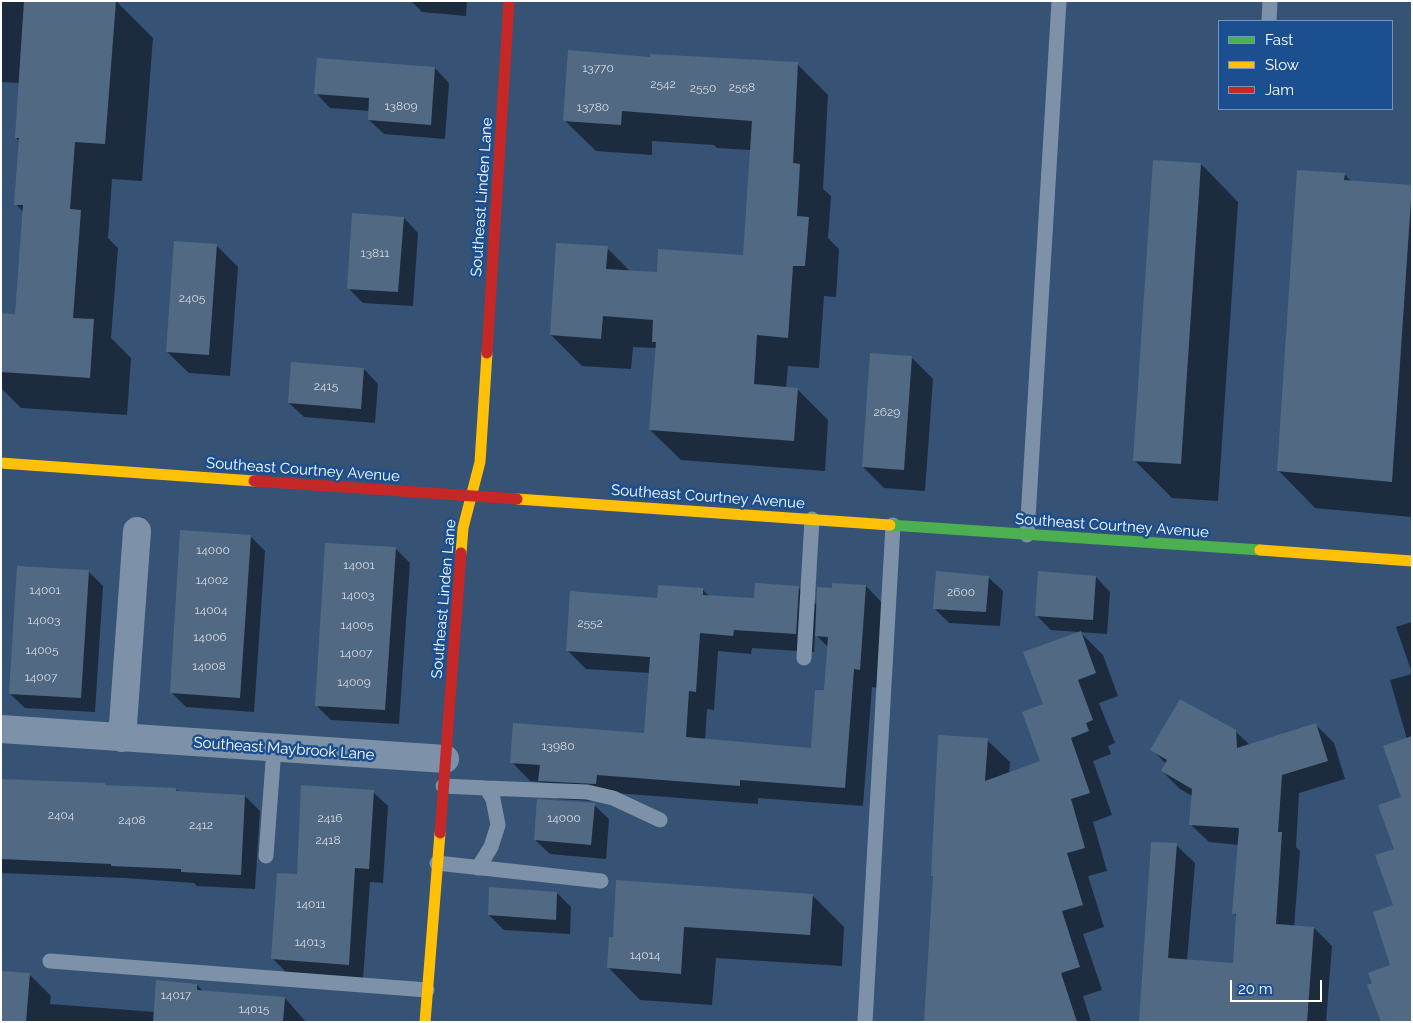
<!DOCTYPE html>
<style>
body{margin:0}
#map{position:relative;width:1413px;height:1023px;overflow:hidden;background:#365274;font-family:Raleway,sans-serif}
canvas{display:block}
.frame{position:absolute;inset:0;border:2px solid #fff;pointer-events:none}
.legend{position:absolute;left:1218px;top:20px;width:175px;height:90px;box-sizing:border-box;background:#1b4f8f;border:1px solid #7695bc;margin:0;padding:6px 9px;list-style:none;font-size:15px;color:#fff}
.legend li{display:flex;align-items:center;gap:10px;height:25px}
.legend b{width:25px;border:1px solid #7695bc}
.scale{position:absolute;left:1230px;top:980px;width:92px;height:22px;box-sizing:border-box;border:2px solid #fff;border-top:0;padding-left:6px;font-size:15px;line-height:18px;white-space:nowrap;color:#fff;-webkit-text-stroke:4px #1b4f8f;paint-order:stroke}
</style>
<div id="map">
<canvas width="1413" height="1023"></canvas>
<div class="frame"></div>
<ul class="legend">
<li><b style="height:6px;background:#4caf50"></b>Fast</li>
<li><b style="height:6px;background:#ffc107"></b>Slow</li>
<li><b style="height:6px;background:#c62828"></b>Jam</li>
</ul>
<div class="scale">20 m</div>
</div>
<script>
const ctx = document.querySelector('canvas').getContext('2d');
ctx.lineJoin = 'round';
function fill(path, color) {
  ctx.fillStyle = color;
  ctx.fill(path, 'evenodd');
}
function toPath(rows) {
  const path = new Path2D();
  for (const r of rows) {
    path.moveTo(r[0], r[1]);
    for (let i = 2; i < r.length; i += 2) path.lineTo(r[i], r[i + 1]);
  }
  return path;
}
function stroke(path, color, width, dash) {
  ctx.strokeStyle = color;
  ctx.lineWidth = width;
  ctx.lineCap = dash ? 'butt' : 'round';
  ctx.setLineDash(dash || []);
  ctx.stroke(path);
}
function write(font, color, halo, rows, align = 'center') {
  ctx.font = font + ' Raleway,sans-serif';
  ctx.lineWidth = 5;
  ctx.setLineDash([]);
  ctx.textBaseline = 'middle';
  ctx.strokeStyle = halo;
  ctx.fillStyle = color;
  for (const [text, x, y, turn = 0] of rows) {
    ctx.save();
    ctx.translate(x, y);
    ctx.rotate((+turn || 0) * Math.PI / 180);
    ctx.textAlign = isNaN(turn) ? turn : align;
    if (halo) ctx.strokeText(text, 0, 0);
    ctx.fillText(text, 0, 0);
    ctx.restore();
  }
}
const shadow = toPath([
 [1,1,116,1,153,38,142,181,112,179,108,238,118,248,111,338,131,358,127,415,21,408,1,388,1,315,17,316,24,213,16,204,20,141,16,138,20,83,1,82],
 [411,1,467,1,466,16,422,12],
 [651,58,797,64,828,95,823,189,831,196,828,238,839,249,836,297,824,296,819,368,788,366,786,388,797,389,828,420,825,471,681,460,650,430,656,348,633,347,631,369,582,366,551,335,607,248,631,272,658,274,744,257,751,150,717,148,714,145,652,141,652,155,596,151,565,121],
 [435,68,449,83,445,139,384,134,369,120,370,111,330,108,316,93],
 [1201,164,1238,202,1218,501,1172,498,1134,460],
 [1344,174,1352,182,1412,186,1412,517,1315,508,1278,470],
 [404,218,418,233,413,306,363,303,348,288],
 [216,245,238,267,230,376,189,373,167,352],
 [911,357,933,379,925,491,884,488,863,467],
 [364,369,378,384,375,423,304,417,289,403],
 [250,536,265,551,254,712,186,707,171,692],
 [395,548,410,563,399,724,331,720,316,705],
 [88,571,103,586,95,712,25,708,10,694],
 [988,577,1003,591,1000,626,949,623,934,608],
 [1096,577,1110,592,1107,634,1051,630,1036,615],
 [866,586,884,605,878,688,872,687,863,806,758,798,758,804,615,793,614,802,558,799,541,782,530,781,512,762,645,734,650,673,586,669,567,650,658,599,703,590,709,596,755,599,798,587,818,606,833,590],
 [815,634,829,648,825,692,812,749,705,740,707,709,714,710,718,651,751,654,752,648,814,652],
 [1412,622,1412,673,1396,627],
 [1080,632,1103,655,1118,696,1099,703,1115,743,1108,746,1111,754,1093,761,1112,815,1093,822,1107,871,1088,876,1104,927,1083,934,1102,990,1083,996,1091,1022,926,1022,934,878,932,876,987,740,1010,762,1009,773,1042,762,1044,705],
 [1412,674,1412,1022,1373,984,1392,965,1395,850,1403,798,1407,739,1390,680],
 [1316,725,1334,743,1345,779,1299,793,1296,847,1300,851,1294,927,1314,928,1332,946,1326,1022,1141,1022,1176,845,1195,863,1187,961,1234,964,1237,917,1234,914,1239,845,1209,842,1190,824,1192,796,1180,789,1162,771,1166,764,1152,749,1235,731,1250,745],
 [1,780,175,789,179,792,245,796,260,811,255,889,197,886,194,883,125,878,1,873],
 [373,792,388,806,383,883,370,882,363,979,287,973,272,958],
 [594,805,609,819,606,859,550,854,535,840],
 [557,893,571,907,570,934,504,930,489,915],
 [812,895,844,927,842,966,716,958,712,1005,640,1000,608,967,610,938],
 [29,974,51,996,50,1004,155,1012,197,985,204,992,285,998,306,1022,1,1022]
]);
const building = toPath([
 [24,1,116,1,105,144,75,142,70,209,81,210,73,318,94,319,90,378,1,372,1,313,15,314,23,205,14,205,19,138,15,138],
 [568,50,650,57,650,54,798,62,793,163,800,164,797,216,809,217,805,266,793,266,788,338,757,335,754,384,798,388,794,441,649,430,656,342,652,342,653,320,603,316,601,339,550,335,556,243,608,246,606,269,657,272,658,249,743,255,752,121,622,111,621,125,563,121],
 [317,58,435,67,431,125,368,120,369,98,314,94],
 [1153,160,1201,163,1181,464,1133,461],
 [1297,170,1345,173,1344,180,1412,185,1392,482,1277,471],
 [352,213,404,217,398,292,347,289],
 [174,241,217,244,209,355,166,352],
 [870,353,912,356,904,470,862,467],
 [291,362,364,368,361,409,288,403],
 [180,530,251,535,240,698,170,693],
 [325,543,396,547,385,710,315,706],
 [17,566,89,570,81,698,9,694],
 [936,571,989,576,986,612,933,609],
 [1038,571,1096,576,1093,620,1035,616],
 [755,583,799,586,796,634,734,630,733,636,700,633,696,692,689,691,686,737,811,748,815,690,824,690,828,637,815,636,817,587,832,588,832,583,866,585,860,670,854,669,845,788,740,780,740,786,597,775,596,784,538,781,540,765,510,763,513,723,644,733,650,657,566,651,570,591,657,598,658,585,703,588,703,595,754,598],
 [1081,631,1096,673,1078,680,1093,720,1086,723,1089,731,1071,738,1090,793,1071,799,1085,848,1067,853,1083,905,1062,911,1080,967,1061,973,1077,1022,924,1022,933,876,931,876,938,735,988,738,985,781,1040,761,1022,712,1043,704,1023,652],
 [1180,699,1236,730,1237,748,1316,723,1328,761,1282,775,1278,832,1282,832,1276,924,1314,927,1307,1022,1139,1022,1151,842,1177,843,1168,958,1233,963,1236,914,1232,914,1239,828,1189,825,1192,789,1161,771,1167,760,1150,750],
 [1412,736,1412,1022,1381,1022,1367,985,1372,983,1368,973,1390,965,1373,912,1393,905,1375,855,1394,849,1378,805,1401,797,1383,746],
 [1,779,105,783,105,785,176,788,176,791,245,795,241,875,181,872,181,869,111,866,111,864,1,859],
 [301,785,374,790,369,869,355,868,349,965,271,959,277,873,297,874],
 [537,799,595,803,591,845,534,840],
 [616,880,813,894,810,935,684,927,681,974,607,968,609,937,613,937],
 [489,887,557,892,556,920,488,915],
 [1,971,30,973,26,1022,1,1022],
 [156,980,197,984,197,990,285,997,283,1022,153,1022]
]);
const lane = toPath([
 [1269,21,1270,1],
 [1027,535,1059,1],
 [804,658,812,519],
 [443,786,486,788,493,799,498,825,491,847,478,868],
 [486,788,587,792,613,798,660,820],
 [266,856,274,748],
 [437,863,601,881],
 [50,961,427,990],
 [865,1022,893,525]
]);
const street = toPath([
 [1,729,445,759],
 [122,738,137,531]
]);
const fast = toPath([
 [890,525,1260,550]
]);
const slow = toPath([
 [1,463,254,481],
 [517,499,890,525],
 [1260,550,1412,561],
 [461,553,463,528,480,462,487,353],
 [425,1022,440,833]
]);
const jam = toPath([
 [487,353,509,1],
 [254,481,517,499],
 [440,833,461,553]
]);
const numberNames = [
 ["13770",598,68],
 ["2542",663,84],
 ["2558",742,87],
 ["2550",703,88],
 ["13809",401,106],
 ["13780",593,107],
 ["13811",375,253],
 ["2405",192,298],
 ["2415",326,386],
 ["2629",887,412],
 ["14000",213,550],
 ["14001",359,565],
 ["14002",212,580],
 ["14001",45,590],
 ["2600",961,592],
 ["14003",358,595],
 ["14004",211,610],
 ["14003",44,620],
 ["2552",590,623],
 ["14005",357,625],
 ["14006",210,637],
 ["14005",42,650],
 ["14007",356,653],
 ["14008",209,666],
 ["14007",41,677],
 ["14009",354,682],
 ["13980",558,746],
 ["2404",61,815],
 ["2416",330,818],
 ["14000",564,818],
 ["2408",132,820],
 ["2412",201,825],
 ["2418",328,840],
 ["14011",311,904],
 ["14013",310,942],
 ["14014",645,955],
 ["14017",176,995],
 ["14015",254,1009]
];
const streetNames = [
 ["Southeast Linden Lane",482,197,-86],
 ["Southeast Courtney Avenue",303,470,4],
 ["Southeast Courtney Avenue",708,497,4],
 ["Southeast Courtney Avenue",1112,526,4],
 ["Southeast Linden Lane",444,599,-85],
 ["Southeast Maybrook Lane",284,749,4]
];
fill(shadow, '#0007');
fill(building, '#526984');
stroke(lane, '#7d92a8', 15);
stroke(street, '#7d92a8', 28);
stroke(fast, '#4caf50', 11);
stroke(slow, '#ffc107', 11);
stroke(jam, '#c62828', 11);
write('12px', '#d4dae0', null, numberNames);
write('15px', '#fff', '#1b4f8f', streetNames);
</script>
